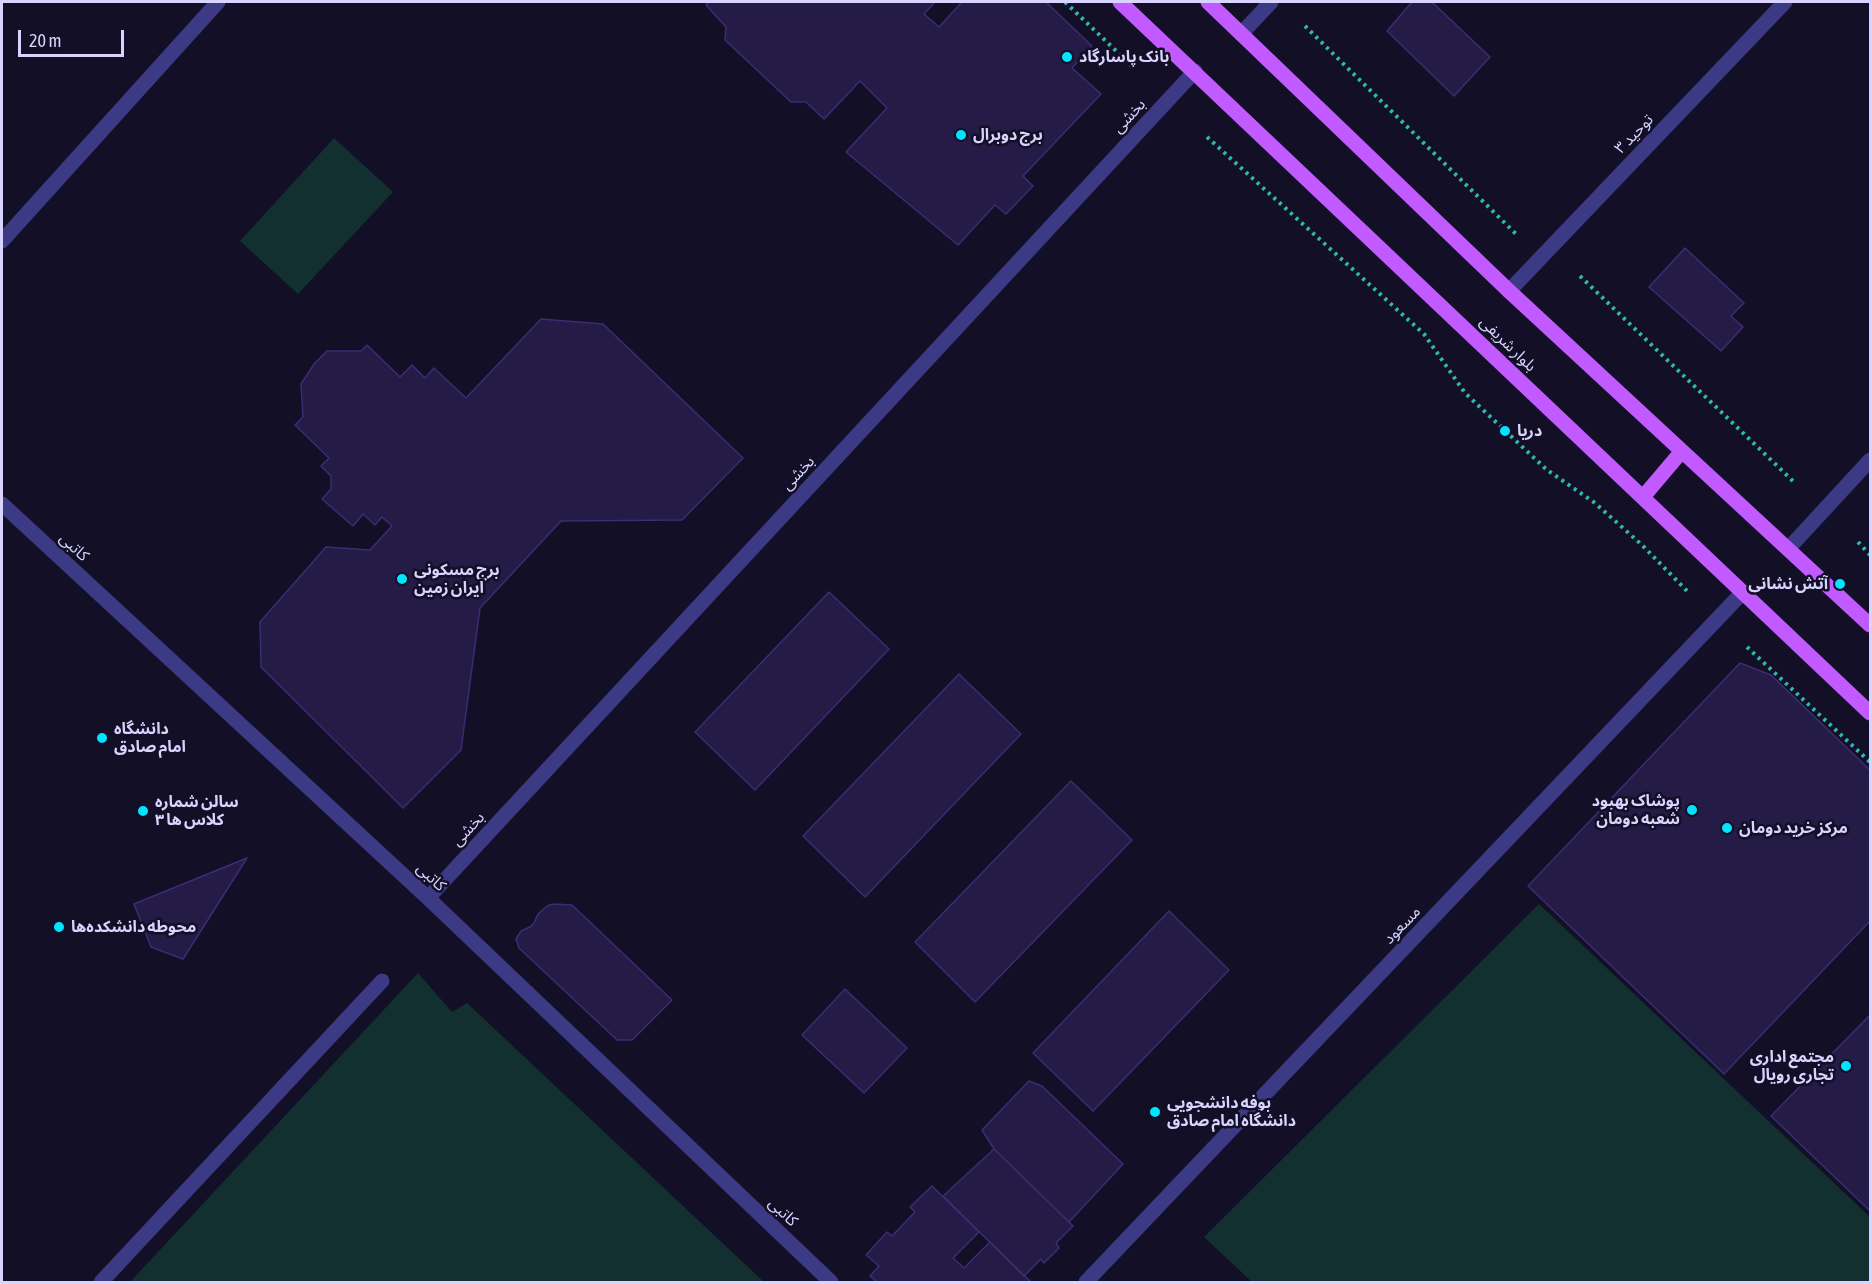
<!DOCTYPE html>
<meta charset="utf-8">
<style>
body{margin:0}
#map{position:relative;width:1872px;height:1284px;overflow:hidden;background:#130f26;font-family:"Asap Condensed",sans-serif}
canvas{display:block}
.frame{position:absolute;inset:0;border:3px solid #d9d4ff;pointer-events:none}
.scale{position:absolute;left:18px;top:30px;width:106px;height:27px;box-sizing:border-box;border:3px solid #d9d4ff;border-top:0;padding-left:8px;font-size:18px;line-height:21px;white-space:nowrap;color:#d9d4ff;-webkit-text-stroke:4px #130f26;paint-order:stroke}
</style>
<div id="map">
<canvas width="1872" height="1284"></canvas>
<div class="frame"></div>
<div class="scale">20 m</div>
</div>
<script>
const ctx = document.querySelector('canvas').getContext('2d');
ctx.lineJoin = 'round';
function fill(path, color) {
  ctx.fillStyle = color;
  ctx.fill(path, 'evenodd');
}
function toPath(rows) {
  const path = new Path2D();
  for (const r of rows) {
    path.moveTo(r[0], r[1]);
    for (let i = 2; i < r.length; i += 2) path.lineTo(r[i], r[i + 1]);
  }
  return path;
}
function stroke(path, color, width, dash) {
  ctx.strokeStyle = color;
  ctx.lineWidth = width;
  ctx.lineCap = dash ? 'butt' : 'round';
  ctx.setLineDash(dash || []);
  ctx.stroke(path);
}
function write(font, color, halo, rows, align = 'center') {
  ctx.font = font + ' "Asap Condensed","Noto Sans Arabic",sans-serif';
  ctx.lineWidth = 5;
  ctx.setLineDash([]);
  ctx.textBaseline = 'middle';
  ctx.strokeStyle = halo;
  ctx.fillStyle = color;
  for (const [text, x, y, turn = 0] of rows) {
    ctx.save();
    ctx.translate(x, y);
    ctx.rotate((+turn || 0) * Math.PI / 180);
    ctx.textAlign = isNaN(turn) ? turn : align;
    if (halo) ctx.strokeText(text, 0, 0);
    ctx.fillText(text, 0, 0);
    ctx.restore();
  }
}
const green = toPath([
 [334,138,393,192,298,294,240,241],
 [1539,904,1870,1217,1870,1282,1252,1282,1204,1237],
 [418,973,452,1012,467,1003,764,1282,130,1282]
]);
const building = toPath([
 [709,2,935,2,924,14,939,27,962,2,1046,2,1092,46,1072,68,1101,94,1023,176,1033,186,1006,214,995,205,958,245,846,152,887,108,860,81,824,119,806,102,791,102,725,40,726,27,706,5,709,2],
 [1412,2,1432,2,1490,57,1454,96,1387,31,1412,2],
 [1685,248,1744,303,1731,316,1743,327,1721,351,1649,287,1685,248],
 [541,319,603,324,743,458,682,520,561,521,480,608,461,750,403,808,261,667,260,622,326,547,370,550,392,526,382,517,375,525,363,514,353,526,322,499,331,489,331,476,321,466,329,458,295,425,303,417,301,384,314,364,327,351,361,351,367,345,400,377,412,365,425,378,434,368,466,398,541,319],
 [829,592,889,649,755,790,695,732,829,592],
 [1740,663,1771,675,1870,770,1870,921,1724,1074,1528,886,1740,663],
 [959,674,1021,734,865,897,803,836,959,674],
 [1071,781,1132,840,975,1002,915,942,1071,781],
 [247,858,183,959,151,947,134,904,247,858],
 [553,904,572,905,672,1000,632,1040,617,1040,519,948,516,939,521,931,530,927,534,923,538,914,547,906,553,904],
 [1169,911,1229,970,1093,1111,1033,1053,1169,911],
 [845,989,907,1048,864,1093,802,1035,845,989],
 [1870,1015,1870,1211,1771,1116,1870,1015],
 [1029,1081,1042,1086,1123,1164,1069,1222,994,1149,982,1130,1029,1081],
 [994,1149,1073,1226,1056,1243,1059,1248,1044,1263,1041,1259,1024,1276,943,1196,994,1149],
 [932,1186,979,1232,953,1258,964,1268,990,1242,1031,1282,877,1282,870,1276,879,1266,866,1255,887,1232,892,1236,915,1212,910,1207,932,1186]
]);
const path = toPath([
 [1065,2,1134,68],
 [1305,26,1517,235],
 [1207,137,1424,334,1465,393,1547,470,1595,503,1642,545,1689,593],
 [1580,276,1796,484],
 [1858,542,1870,555],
 [1747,647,1870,762]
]);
const minor = toPath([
 [1241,34,1271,2],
 [2,241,218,2],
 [1509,291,1785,2],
 [2,504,428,898,831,1282],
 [1788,549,1870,460],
 [428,898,1195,71],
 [101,1282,382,981],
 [1086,1282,1743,592]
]);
const major = toPath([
 [1120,2,1870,713],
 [1208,2,1509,291,1870,625],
 [1643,497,1682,451]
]);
const markers = [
 [1067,57,6,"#00e5ff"],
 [961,135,6,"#00e5ff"],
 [1505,431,6,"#00e5ff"],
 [402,579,6,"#00e5ff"],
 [1840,584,6,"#00e5ff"],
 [102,738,6,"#00e5ff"],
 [1692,810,6,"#00e5ff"],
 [143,811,6,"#00e5ff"],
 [1727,828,6,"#00e5ff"],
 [59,927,6,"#00e5ff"],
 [1846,1066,6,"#00e5ff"],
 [1155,1112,6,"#00e5ff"]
];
const poiNames = [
 ["بانک پاسارگاد",1079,57],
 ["برج دوبرال",973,135],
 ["دریا",1517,431],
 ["برج مسکونی",414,570],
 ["ایران زمین",414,588],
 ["آتش نشانی",1828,584,"right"],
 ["دانشگاه",114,729],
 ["امام صادق",114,747],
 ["پوشاک بهبود",1680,801,"right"],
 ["شعبه دومان",1680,819,"right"],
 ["سالن شماره",155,802],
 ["۳ کلاس ها",155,820],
 ["مرکز خرید دومان",1739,828],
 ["محوطه دانشکده‌ها",71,927],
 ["مجتمع اداری",1834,1057,"right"],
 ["تجاری رویال",1834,1075,"right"],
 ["بوفه دانشجویی",1167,1103],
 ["دانشگاه امام صادق",1167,1121]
];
const streetNames = [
 ["بخشی",1129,116,-47],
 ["توحید ۳",1634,134,-46],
 ["بلوار شریفی",1508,344,44],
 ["بخشی",798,473,-47],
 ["کاتبی",74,547,43],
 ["بخشی",468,829,-47],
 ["کاتبی",431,877,43],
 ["مسعود",1402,925,-46],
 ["کاتبی",783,1212,44]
];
fill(green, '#12302f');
fill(building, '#241b47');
stroke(building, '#3b2d73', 1.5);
stroke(path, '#2fb8b0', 4, [3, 4.5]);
stroke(minor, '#3d3a85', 15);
stroke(major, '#c25bff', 15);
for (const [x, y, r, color] of markers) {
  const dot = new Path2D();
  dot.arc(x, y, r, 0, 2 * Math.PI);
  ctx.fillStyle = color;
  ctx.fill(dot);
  stroke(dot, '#130f26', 2);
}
write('bold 16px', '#d9d4ff', '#130f26', poiNames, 'left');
write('16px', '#d9d4ff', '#130f26', streetNames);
</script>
